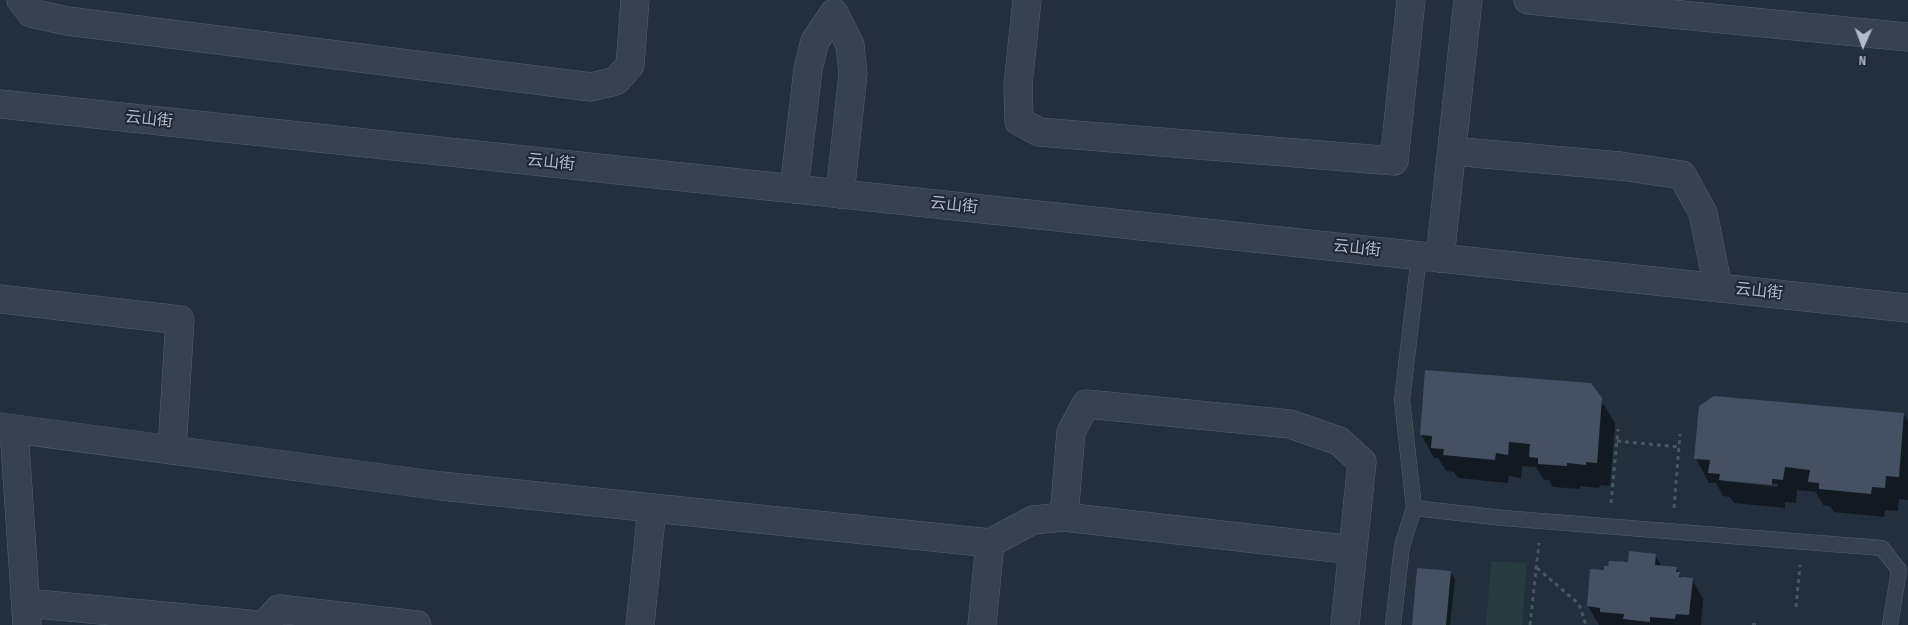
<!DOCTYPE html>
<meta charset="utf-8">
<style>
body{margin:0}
#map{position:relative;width:1908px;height:625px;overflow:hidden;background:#242f3e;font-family:"Sofia Sans Condensed",sans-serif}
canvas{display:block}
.north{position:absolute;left:1838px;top:20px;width:50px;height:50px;-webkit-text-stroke:4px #1d2633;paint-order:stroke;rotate:182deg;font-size:14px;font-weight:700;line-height:20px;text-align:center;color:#b4bcc9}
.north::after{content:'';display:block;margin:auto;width:18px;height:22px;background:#b4bcc9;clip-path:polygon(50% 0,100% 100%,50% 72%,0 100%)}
</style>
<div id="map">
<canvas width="1908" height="625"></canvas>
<div class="north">N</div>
</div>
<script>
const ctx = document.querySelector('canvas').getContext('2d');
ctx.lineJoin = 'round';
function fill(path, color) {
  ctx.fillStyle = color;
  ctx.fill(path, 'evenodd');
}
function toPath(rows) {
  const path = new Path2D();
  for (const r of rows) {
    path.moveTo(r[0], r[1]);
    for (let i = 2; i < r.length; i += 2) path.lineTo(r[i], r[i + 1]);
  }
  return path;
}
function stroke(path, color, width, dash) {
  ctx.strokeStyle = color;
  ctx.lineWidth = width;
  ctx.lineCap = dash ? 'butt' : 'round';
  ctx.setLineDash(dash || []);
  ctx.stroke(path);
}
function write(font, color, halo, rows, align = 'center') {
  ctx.font = font + ' "Sofia Sans Condensed","Noto Sans SC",sans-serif';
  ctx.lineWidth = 4;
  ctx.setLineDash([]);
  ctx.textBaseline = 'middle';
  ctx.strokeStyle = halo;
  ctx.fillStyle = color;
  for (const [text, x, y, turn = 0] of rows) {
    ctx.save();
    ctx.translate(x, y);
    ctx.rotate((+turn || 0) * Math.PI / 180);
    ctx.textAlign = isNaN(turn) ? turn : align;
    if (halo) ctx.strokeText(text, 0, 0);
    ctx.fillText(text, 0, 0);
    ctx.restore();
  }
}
const green = toPath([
 [1491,561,1527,563,1522,625,1486,625]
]);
const shadow = toPath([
 [1601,402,1603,405,1603,403,1615,423,1610,486,1600,485,1599,488,1580,486,1580,489,1553,487,1549,480,1544,480,1536,467,1522,466,1521,478,1509,476,1508,483,1458,478,1454,472,1446,471,1438,458,1434,458,1421,434],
 [1904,414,1908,421,1908,500,1899,499,1898,511,1885,510,1884,517,1834,512,1830,506,1823,505,1816,492,1797,490,1796,503,1785,502,1785,508,1734,503,1730,497,1723,496,1716,483,1709,483,1696,459],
 [1723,479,1778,484,1778,487,1723,481],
 [1655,555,1662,567,1676,568,1682,578,1692,579,1703,599,1701,625,1599,625,1588,606,1605,572],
 [1451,573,1455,579,1450,625,1414,625]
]);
const building = toPath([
 [1425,370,1591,383,1602,398,1597,463,1586,462,1586,465,1567,463,1567,466,1538,464,1538,458,1529,457,1530,444,1509,442,1508,455,1496,453,1495,460,1443,455,1444,449,1431,448,1432,436,1420,435],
 [1714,396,1904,413,1899,477,1886,476,1885,488,1872,487,1871,494,1819,489,1819,483,1808,482,1810,470,1785,467,1783,480,1772,479,1772,485,1719,480,1720,474,1708,473,1710,460,1694,459,1699,406],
 [1629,551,1656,554,1655,565,1677,567,1676,572,1680,572,1679,577,1693,578,1689,615,1676,614,1675,619,1650,617,1650,622,1623,619,1624,614,1600,612,1600,608,1587,606,1590,569,1604,570,1604,566,1608,566,1609,561,1628,562],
 [1417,568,1451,571,1446,625,1412,625]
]);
const path = toPath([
 [1617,441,1680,447],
 [1611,503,1618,429],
 [1674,508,1680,434],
 [1537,568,1579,604,1586,625],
 [1796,607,1800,565],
 [1530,625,1539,543],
 [1752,625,1757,624]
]);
const service = toPath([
 [1414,508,1402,400,1419,256],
 [1393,625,1402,546,1414,508,1503,518,1882,548,1899,570,1890,625]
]);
const minor = toPath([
 [21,0,31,13,67,21,591,87,616,81,630,65,635,0],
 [1027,0,1018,85,1019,121,1039,132,1394,161,1411,0],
 [1528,0,1908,37],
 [1452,151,1620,166,1682,175,1703,213,1718,288],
 [794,189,808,69,815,41,834,13,850,45,853,74,840,194],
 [1440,258,1468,0],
 [0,299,180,320,172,449],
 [0,427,441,486,990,543,1033,520,1064,517,1353,550],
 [14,429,27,625],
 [1064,517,1071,432,1086,404,1290,424,1339,441,1362,462,1345,625],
 [26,603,259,625],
 [264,625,279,609,417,625],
 [640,625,652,508],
 [982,625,990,543]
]);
const tertiary = toPath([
 [0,104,1908,308]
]);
const streetNames = [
 ["云山街",149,120,6],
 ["云山街",551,163,6],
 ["云山街",954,206,6],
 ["云山街",1357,249,6],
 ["云山街",1759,292,6]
];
fill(green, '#263c3f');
fill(shadow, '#0007');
fill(building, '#455162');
stroke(service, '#565f6c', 16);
stroke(minor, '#565f6c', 29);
stroke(tertiary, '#565f6c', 29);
stroke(path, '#44595c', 3, [4, 4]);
stroke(service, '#38414e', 15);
stroke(minor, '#38414e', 28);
stroke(tertiary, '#38414e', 28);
write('16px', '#b4bcc9', '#1d2633', streetNames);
</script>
